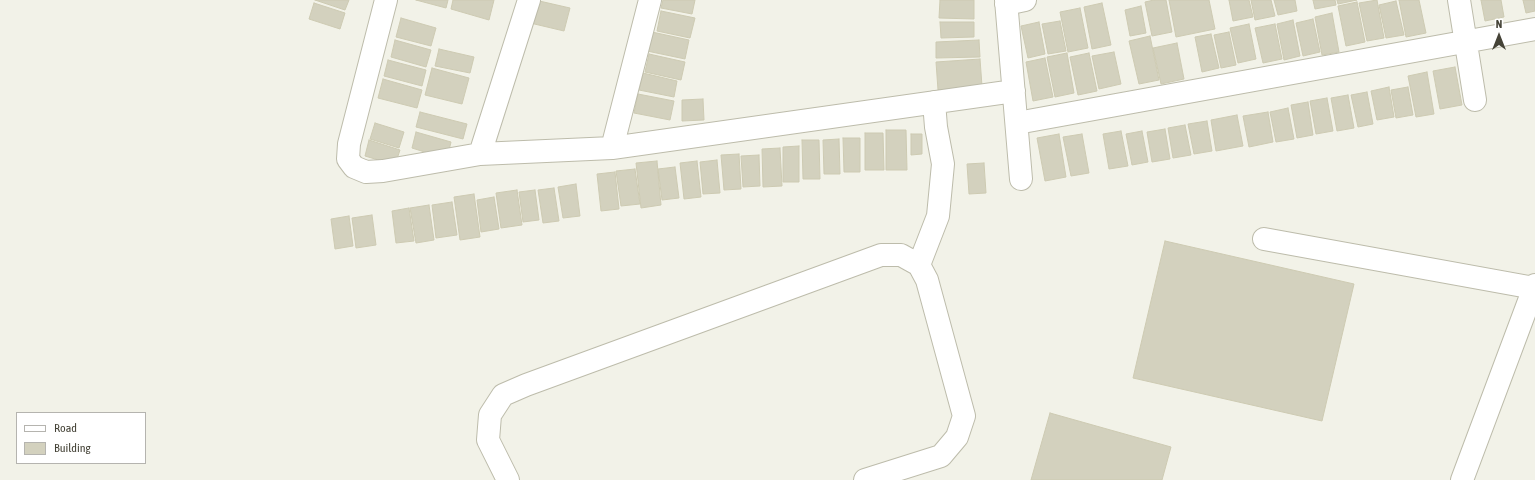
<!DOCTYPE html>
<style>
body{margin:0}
#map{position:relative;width:1535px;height:480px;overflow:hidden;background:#f2f2e8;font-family:"Asap Condensed",sans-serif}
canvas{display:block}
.legend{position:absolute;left:16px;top:412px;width:130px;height:52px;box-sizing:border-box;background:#fff;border:1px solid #b5b4af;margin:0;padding:5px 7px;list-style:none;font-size:12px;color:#454337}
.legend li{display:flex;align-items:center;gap:8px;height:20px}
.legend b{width:20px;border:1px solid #b5b4af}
.north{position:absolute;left:1479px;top:16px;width:40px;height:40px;-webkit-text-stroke:3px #fff;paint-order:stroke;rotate:0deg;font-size:11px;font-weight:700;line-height:16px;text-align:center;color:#454337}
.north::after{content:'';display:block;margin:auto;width:14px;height:18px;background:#454337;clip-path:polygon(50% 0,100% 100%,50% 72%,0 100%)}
</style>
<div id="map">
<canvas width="1535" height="480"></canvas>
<ul class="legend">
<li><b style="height:5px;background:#fff"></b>Road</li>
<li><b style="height:11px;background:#d3d1be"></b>Building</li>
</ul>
<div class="north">N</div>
</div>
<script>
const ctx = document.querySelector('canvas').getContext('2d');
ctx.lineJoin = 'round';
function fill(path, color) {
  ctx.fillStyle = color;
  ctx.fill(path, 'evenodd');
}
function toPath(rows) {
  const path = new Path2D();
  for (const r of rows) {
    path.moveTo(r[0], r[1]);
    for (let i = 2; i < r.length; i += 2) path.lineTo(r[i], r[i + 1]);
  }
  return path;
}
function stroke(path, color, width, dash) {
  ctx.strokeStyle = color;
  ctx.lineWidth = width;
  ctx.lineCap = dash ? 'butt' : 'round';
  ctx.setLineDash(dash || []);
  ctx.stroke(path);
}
const building = toPath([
 [315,0,349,0,345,10,315,0],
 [416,0,448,0,446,8,416,0],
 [453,0,494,0,489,20,451,9,453,0],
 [535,0,570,8,564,31,526,22,535,0],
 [663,0,695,0,692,14,661,8,663,0],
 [940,0,974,0,974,19,939,18,940,0],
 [1154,0,1166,0,1172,32,1152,36,1145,2,1154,0],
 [1169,0,1209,0,1215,29,1176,37,1169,0],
 [1229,0,1249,0,1253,17,1233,21,1229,0],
 [1251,0,1271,0,1275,16,1255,20,1251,0],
 [1274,0,1295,0,1297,11,1278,15,1274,0],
 [1313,0,1335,0,1336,5,1315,9,1313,0],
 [1337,0,1357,0,1338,4,1337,0],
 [1377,0,1384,38,1367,41,1359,3,1377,0],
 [1399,0,1419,0,1426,33,1406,37,1399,0],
 [1481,0,1501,0,1504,17,1485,21,1481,0],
 [1523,0,1535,0,1535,11,1526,13,1523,0],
 [1396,1,1404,35,1386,38,1379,5,1396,1],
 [1357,2,1365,42,1346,46,1338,6,1357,2],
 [314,3,345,13,340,29,309,19,314,3],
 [1102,3,1111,45,1092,49,1084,7,1102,3],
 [1141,6,1146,33,1130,36,1125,10,1141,6],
 [1080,8,1088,48,1068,52,1060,12,1080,8],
 [661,11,695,18,690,38,657,31,661,11],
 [1332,13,1339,52,1322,55,1315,17,1332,13],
 [401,18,436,28,431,46,396,37,401,18],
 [1313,19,1320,52,1303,56,1296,23,1313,19],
 [1293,20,1300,56,1284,60,1277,24,1293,20],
 [1060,21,1066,51,1048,54,1042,24,1060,21],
 [940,22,974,22,974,37,941,38,940,22],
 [1039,22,1045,54,1028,58,1021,26,1039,22],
 [1249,24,1256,59,1238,63,1230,28,1249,24],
 [1275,24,1282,59,1263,63,1255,28,1275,24],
 [652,32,689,40,685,59,647,51,652,32],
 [1229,32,1236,65,1221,68,1214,35,1229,32],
 [1211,34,1219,68,1202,72,1195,37,1211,34],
 [1150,36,1159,80,1139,84,1129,41,1150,36],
 [395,40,431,50,426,67,391,57,395,40],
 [979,40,980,57,936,58,936,42,979,40],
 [1177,43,1184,79,1161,84,1153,48,1177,43],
 [439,49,474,57,470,73,435,66,439,49],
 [1114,52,1121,84,1099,89,1092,56,1114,52],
 [1067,53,1074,93,1055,97,1047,57,1067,53],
 [1089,53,1097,91,1078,95,1070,57,1089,53],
 [649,54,685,62,681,80,645,72,649,54],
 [1045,58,1053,97,1033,101,1026,62,1045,58],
 [980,59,982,86,938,90,936,62,980,59],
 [388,60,426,70,422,86,384,76,388,60],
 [1455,67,1462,105,1440,109,1433,71,1455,67],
 [432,68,469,78,462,104,425,95,432,68],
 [1427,72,1434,114,1416,117,1408,76,1427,72],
 [643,73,677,81,674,97,639,90,643,73],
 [383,79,422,90,417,108,378,98,383,79],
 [1389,87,1394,117,1377,120,1371,91,1389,87],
 [1408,87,1413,115,1396,118,1391,90,1408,87],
 [1367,92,1373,124,1358,127,1351,95,1367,92],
 [638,94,674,101,670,120,634,113,638,94],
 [1348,95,1354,128,1337,131,1331,98,1348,95],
 [1327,98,1333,131,1316,134,1310,101,1327,98],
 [703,99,704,120,682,121,682,100,703,99],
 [1308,102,1313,135,1297,138,1291,105,1308,102],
 [1288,108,1294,139,1276,142,1270,112,1288,108],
 [420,112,467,124,463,139,416,127,420,112],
 [1268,112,1273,142,1249,147,1243,116,1268,112],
 [1237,115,1243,146,1216,151,1211,120,1237,115],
 [1207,121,1212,151,1194,154,1188,124,1207,121],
 [375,123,404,132,399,148,370,139,375,123],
 [1185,125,1191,155,1173,158,1168,128,1185,125],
 [1165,129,1170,159,1152,162,1147,132,1165,129],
 [886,130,906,130,907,170,886,170,886,130],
 [1121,131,1128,166,1109,169,1103,134,1121,131],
 [1142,131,1148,162,1132,165,1126,134,1142,131],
 [416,132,451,142,447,159,412,148,416,132],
 [865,133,883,133,884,170,865,170,865,133],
 [911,134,922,134,922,154,911,155,911,134],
 [1059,134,1066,177,1045,181,1037,138,1059,134],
 [1082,134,1089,173,1071,176,1063,137,1082,134],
 [843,138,860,138,860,172,844,172,843,138],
 [839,139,840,174,824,174,823,140,839,139],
 [369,140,400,150,395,165,365,156,369,140],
 [802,140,819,140,820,179,803,179,802,140],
 [799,146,799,182,783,182,783,147,799,146],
 [780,148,782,186,763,187,762,149,780,148],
 [739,154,741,189,724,190,721,155,739,154],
 [759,155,760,186,743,187,741,156,759,155],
 [717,160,720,193,703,194,700,162,717,160],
 [657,161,661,205,641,208,636,163,657,161],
 [697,161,701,197,684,199,680,163,697,161],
 [984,163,986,193,969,194,967,164,984,163],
 [675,167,679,198,662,200,658,169,675,167],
 [635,169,640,204,621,206,616,171,635,169],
 [615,172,619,209,601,211,597,174,615,172],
 [576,184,580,216,563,218,558,187,576,184],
 [554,188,559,221,543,223,538,190,554,188],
 [517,190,522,225,501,228,496,193,517,190],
 [535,190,539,220,523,222,519,192,535,190],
 [474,194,480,237,460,240,454,197,474,194],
 [494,197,499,229,481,232,477,200,494,197],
 [452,202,457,235,436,238,432,205,452,202],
 [429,205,434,240,416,243,410,208,429,205],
 [409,208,414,241,396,243,392,211,409,208],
 [372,215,376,245,356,248,352,218,372,215],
 [349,216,353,246,335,249,331,219,349,216],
 [1165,241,1354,284,1322,421,1133,378,1165,241],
 [1050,413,1171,447,1162,480,1031,480,1050,413]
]);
const minor = toPath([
 [386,0,349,144,348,159,354,167,366,172,383,171,480,154,612,148,1014,91],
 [1006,0,1021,179],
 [1459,0,1475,100],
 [1006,4,1025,0],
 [1017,123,1535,29],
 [612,148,650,0],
 [480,154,529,0],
 [1264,239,1534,288],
 [919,265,938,216,943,164,936,127,934,102],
 [508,480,488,440,490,415,503,395,526,385,881,255,901,255,919,265,927,280,964,416,957,437,941,456,865,480],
 [1462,480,1535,285]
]);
fill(building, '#d3d1be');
stroke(building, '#cdcab2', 1);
stroke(minor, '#bdbcab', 24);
stroke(minor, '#fff', 22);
</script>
